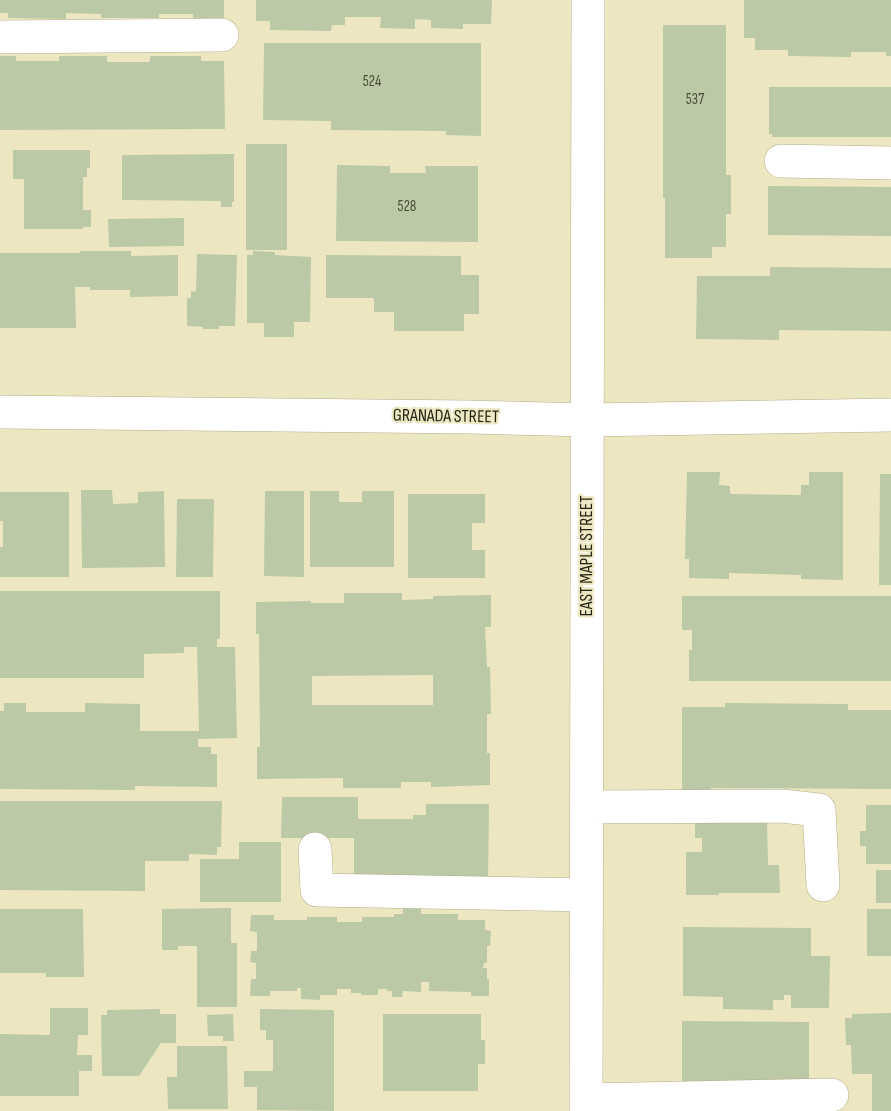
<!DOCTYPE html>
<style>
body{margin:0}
canvas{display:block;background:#ede7c1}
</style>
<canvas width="891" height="1111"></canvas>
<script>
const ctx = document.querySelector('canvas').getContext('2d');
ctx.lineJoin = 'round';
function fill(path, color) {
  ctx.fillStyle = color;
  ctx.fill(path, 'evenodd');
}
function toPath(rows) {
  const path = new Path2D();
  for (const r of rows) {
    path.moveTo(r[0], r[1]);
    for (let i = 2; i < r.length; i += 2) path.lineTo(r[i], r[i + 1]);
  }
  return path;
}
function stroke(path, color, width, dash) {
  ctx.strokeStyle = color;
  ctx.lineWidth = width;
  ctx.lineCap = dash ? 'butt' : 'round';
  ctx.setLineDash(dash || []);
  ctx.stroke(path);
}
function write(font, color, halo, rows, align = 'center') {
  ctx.font = font + ' "Sofia Sans Condensed",sans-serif';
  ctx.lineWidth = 4.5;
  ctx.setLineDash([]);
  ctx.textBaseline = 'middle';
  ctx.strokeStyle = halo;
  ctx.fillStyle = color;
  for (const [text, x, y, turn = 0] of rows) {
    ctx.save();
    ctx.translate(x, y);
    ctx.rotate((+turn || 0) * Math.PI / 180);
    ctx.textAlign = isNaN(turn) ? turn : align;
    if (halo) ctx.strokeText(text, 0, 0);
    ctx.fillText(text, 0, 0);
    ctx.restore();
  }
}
const building = toPath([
 [0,0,224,0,224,19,193,19,193,14,159,14,159,18,101,18,101,14,66,13,66,19,8,18,8,13,0,13],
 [256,0,492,0,491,24,463,24,463,29,431,28,431,20,415,19,415,29,380,28,381,17,345,17,345,25,332,25,331,31,270,30,270,21,256,21],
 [744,0,891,0,891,56,886,56,886,52,851,52,851,57,788,56,788,50,755,50,755,38,744,38],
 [663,25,726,25,726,175,731,175,731,214,726,214,726,247,712,247,712,258,665,258,665,198,663,198],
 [264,43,481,43,481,136,446,135,446,131,331,130,331,121,263,120],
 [0,56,16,56,16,61,59,61,59,56,107,56,107,62,150,62,150,56,201,56,201,61,224,61,225,129,0,130],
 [769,87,891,87,891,137,772,137,772,134,769,134],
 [246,144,287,144,287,250,246,250],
 [13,150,90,150,90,168,87,168,87,177,83,177,83,210,91,210,91,227,83,227,83,229,24,229,24,179,13,179],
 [234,154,234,202,232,202,232,207,221,207,221,201,122,200,122,155],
 [337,165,390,166,390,173,426,173,425,166,478,166,478,242,336,241],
 [768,186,891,187,891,236,768,235],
 [184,218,184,246,109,247,108,219],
 [80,251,131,251,131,256,178,255,178,296,130,297,130,290,90,290,90,287,75,287,76,328,0,328,0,253,80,253],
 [253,251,275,252,275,255,311,257,310,322,294,322,294,337,264,337,264,323,247,323,247,255,253,255],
 [197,254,237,255,235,326,219,326,219,329,203,329,203,327,187,326,187,298,191,298,191,291,196,292],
 [326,255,461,256,461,275,479,275,479,314,464,314,464,331,394,331,394,312,374,312,374,298,326,298],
 [770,267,891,268,891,331,779,330,779,340,696,339,697,276,770,276],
 [687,472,720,472,719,485,730,486,730,494,801,495,801,485,809,485,809,472,843,472,843,580,801,579,801,575,729,573,729,579,689,578,689,559,685,559],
 [880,474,891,474,891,585,879,585],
 [81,490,112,490,113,504,138,503,138,492,164,491,165,567,82,568],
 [265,491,304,491,304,577,264,576],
 [310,491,339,491,339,502,362,502,362,491,394,491,394,567,310,567],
 [0,492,69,492,69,577,0,577,0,547,3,547,3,521,0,521],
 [408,494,485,494,485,523,472,523,472,550,485,550,485,578,408,578],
 [177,499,214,499,213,577,176,577],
 [0,591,220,591,220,639,217,639,217,647,235,647,237,738,198,739,198,747,211,747,211,754,217,754,217,787,135,786,135,790,0,789,0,711,4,711,4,703,26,703,26,712,85,712,85,703,140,704,140,731,199,731,197,647,184,647,184,653,144,654,144,678,0,678],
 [344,593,402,593,402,600,433,599,433,596,491,595,491,627,485,627,487,667,490,667,491,714,487,714,487,753,490,753,490,785,431,787,431,782,401,782,401,788,343,788,343,778,257,779,257,747,260,747,259,634,256,634,256,602,311,601,311,603,344,603],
 [433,675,433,705,312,705,312,676],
 [682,596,891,596,891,681,689,681,689,650,692,650,692,630,682,630],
 [725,703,848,704,848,710,891,710,891,789,711,788,711,792,682,792,682,707,725,707],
 [282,797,358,797,358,819,413,819,413,815,426,815,426,804,489,804,488,881,354,880,354,838,281,838],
 [0,801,222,801,221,847,217,847,217,855,189,854,189,861,145,861,145,891,0,890],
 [866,805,891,805,891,864,866,864,866,846,860,846,860,831,866,831],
 [695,819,767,819,768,865,779,865,780,893,719,893,719,895,686,895,686,852,702,852,702,838,695,838],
 [239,842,281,842,281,902,200,902,200,859,239,859],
 [876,870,891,870,891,903,876,903],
 [231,908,231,943,237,943,237,1007,197,1007,197,946,178,946,178,950,162,950,162,909],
 [403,908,421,909,421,914,458,914,458,920,485,920,485,930,491,931,490,946,487,946,487,963,484,963,483,968,487,968,487,979,489,979,489,996,471,996,471,992,429,991,429,982,421,982,421,992,403,991,402,997,392,997,392,991,387,991,387,989,378,989,378,995,361,995,361,993,351,993,351,989,337,989,337,995,320,995,320,1000,301,999,301,988,297,988,297,991,270,991,270,996,250,996,251,979,256,979,256,963,250,962,251,951,257,951,257,932,250,931,251,915,274,915,274,920,307,920,307,917,337,917,337,922,362,922,362,917,394,917,394,914,403,914],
 [0,909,83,909,84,977,46,977,46,973,0,973],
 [867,909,891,909,891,956,867,956],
 [683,927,811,928,811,956,830,956,829,1008,791,1008,791,995,784,995,784,1000,773,1000,773,1010,723,1009,723,997,683,996],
 [50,1008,88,1008,88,1035,78,1035,77,1055,92,1055,92,1071,79,1071,79,1096,0,1096,0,1034,50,1035],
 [160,1009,160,1014,176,1014,176,1043,161,1043,139,1076,102,1076,101,1015,107,1015,107,1010],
 [260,1009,334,1010,334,1111,257,1110,257,1087,244,1087,244,1071,273,1071,273,1040,266,1040,266,1030,260,1030],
 [891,1013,891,1111,872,1111,872,1074,852,1074,851,1045,846,1045,845,1018,852,1018,852,1014],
 [233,1014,234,1041,223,1041,223,1036,208,1036,207,1015],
 [383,1014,481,1014,481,1040,485,1040,485,1064,478,1064,478,1091,383,1091],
 [682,1021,809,1022,809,1081,682,1091],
 [177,1046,227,1046,228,1109,168,1109,167,1077,177,1077]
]);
const minor = toPath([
 [0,37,222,35],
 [781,161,891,163],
 [0,412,469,417,588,420,891,415],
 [587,807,781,806,819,810,823,885],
 [315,849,317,890,587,895],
 [586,1100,832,1095],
 [586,1111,588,0]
]);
const numberNames = [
 ["524",372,82],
 ["537",695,100],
 ["528",407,207]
];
const streetNames = [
 ["GRANADA STREET",446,417,1],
 ["EAST MAPLE STREET",587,556,-90]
];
fill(building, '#bbc9a6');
stroke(minor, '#b2ac88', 34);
stroke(minor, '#fff', 33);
write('15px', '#4a4c39', null, numberNames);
write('18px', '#252315', '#ede7c1', streetNames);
</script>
